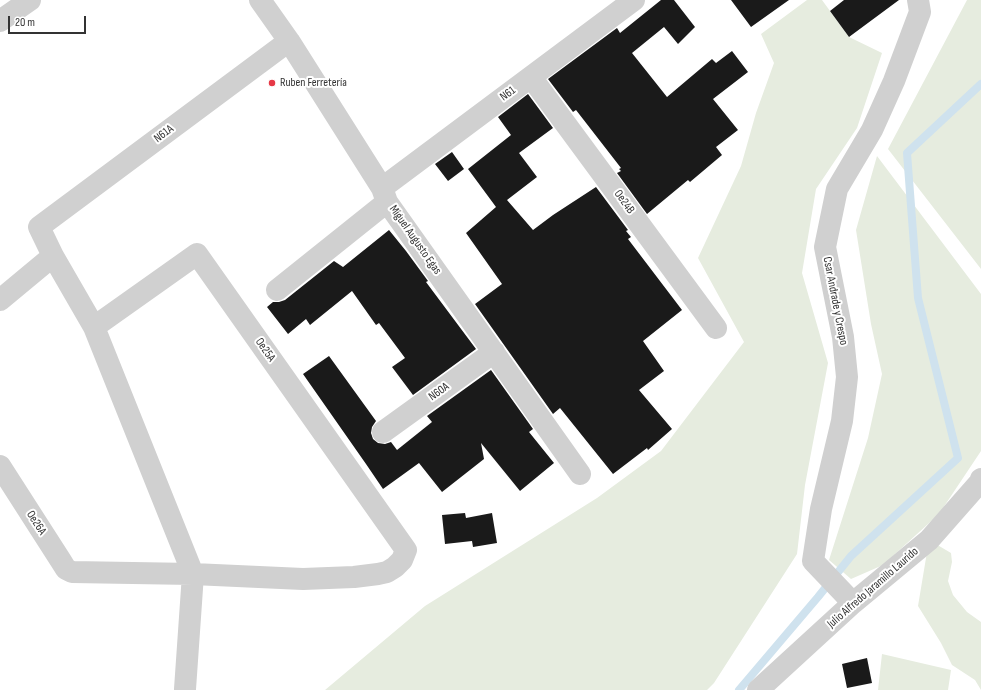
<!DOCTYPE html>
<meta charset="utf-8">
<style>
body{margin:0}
#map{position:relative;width:981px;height:690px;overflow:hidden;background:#fff;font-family:"Sofia Sans Condensed",sans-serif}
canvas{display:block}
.scale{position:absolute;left:8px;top:16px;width:78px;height:18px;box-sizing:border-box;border:2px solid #333;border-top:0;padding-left:5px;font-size:12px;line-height:14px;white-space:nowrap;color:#333;-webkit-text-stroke:3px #fff;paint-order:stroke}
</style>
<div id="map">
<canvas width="981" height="690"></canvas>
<div class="scale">20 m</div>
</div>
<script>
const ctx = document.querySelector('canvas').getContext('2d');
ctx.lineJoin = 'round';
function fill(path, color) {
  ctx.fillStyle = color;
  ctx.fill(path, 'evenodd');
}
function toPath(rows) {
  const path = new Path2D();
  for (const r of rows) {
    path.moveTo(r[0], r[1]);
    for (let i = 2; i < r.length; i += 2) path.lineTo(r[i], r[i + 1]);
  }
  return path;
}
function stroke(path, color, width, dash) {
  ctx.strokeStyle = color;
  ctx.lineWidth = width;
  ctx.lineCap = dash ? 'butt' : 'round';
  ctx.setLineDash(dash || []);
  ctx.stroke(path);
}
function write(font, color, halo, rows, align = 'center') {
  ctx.font = font + ' "Sofia Sans Condensed",sans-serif';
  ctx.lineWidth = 4;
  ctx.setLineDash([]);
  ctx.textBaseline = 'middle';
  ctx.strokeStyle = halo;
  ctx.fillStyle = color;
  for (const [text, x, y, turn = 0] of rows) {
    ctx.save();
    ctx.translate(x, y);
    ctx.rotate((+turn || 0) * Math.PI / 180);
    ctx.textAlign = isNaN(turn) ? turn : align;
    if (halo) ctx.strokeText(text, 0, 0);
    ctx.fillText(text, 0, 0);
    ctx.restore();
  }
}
const green = toPath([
 [807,0,822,0,849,37,882,53,857,128,816,189,802,273,828,363,805,485,797,554,714,683,707,690,325,690,425,606,597,498,661,451,744,342,698,258,741,166,756,113,774,63,761,34],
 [967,0,981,0,981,269,888,149],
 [877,156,981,294,981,451,939,514,883,565,851,579,829,560,868,438,882,374,871,324,856,230],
 [929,540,951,553,952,562,948,581,953,595,967,612,981,622,981,690,975,680,952,665,941,643,918,606],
 [882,654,951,670,948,690,878,690]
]);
const stream = toPath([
 [739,690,818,597,851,556,958,458,918,298,907,153,981,84]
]);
const building = toPath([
 [661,0,674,0,695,27,678,44,664,27,632,53,667,97,712,59,716,63,732,51,748,72,713,99,738,130,716,147,722,155,690,182,688,180,647,214,617,173,621,171,619,169,621,168,576,110,573,112,548,79,617,28,620,33],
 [731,0,789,0,751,27],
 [844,0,899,0,849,37,830,11],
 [528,94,553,128,519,153,537,177,507,200,533,230,553,215,596,187,628,230,626,231,631,237,628,239,682,310,643,341,664,371,639,390,672,429,648,450,647,448,613,474,560,408,553,414,475,304,502,284,466,233,496,207,468,169,511,135,498,117],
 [452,152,464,169,448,181,435,164],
 [389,230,406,251,428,281,426,282,476,349,413,395,392,367,405,358,379,323,376,325,352,291,310,325,306,319,288,334,267,307,273,302,279,302,285,300,334,261,343,267],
 [329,356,376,421,372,427,371,433,373,439,378,443,385,444,391,442,397,450,432,422,427,416,491,370,533,429,529,432,554,463,520,491,481,443,484,459,442,492,419,463,383,489,366,464,303,374],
 [465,513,466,518,492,513,497,543,473,547,472,541,445,544,442,515],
 [867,658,872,683,847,688,842,664]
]);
const street = toPath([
 [260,0,289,41,382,188,387,202,580,474],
 [0,21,30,0],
 [531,77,716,328],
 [382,188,634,0],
 [277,290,387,202],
 [0,300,53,256],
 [383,432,494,352],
 [0,466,61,561,66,569,72,572,193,574,303,579,354,577,378,574,387,572,395,567,402,560,406,550,197,254,94,327],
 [853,603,813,561,821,509,842,421,847,377,843,337,825,247,837,189,872,130,894,81,920,12,918,0],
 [185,689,193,574,94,327,53,256,39,227,289,41],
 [758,690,853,603,929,540,980,482,981,479]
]);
const markers = [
 [272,83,4,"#e63946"]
];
const poiNames = [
 ["Ruben Ferretería",280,83]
];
const streetNames = [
 ["N61",508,94,-37],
 ["N61A",164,134,-37],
 ["Oe24B",624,202,54],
 ["Miguel Augusto Egas",415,240,55],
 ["Csar Andrade y Crespo",835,301,79],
 ["Oe25A",265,350,55],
 ["N60A",439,392,-36],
 ["Oe26A",36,523,57],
 ["Julio Alfredo Jaramillo Laurido",873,588,-41]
];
fill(green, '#e6ecdf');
stroke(stream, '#cfe2ee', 8);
fill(building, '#1a1a1a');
stroke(street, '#d0d0d0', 22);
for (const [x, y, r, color] of markers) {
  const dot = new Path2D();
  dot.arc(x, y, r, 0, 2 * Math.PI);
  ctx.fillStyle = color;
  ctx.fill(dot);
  stroke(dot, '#fff', 1.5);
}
write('12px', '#333', '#fff', poiNames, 'left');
write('12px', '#333', '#fff', streetNames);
</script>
